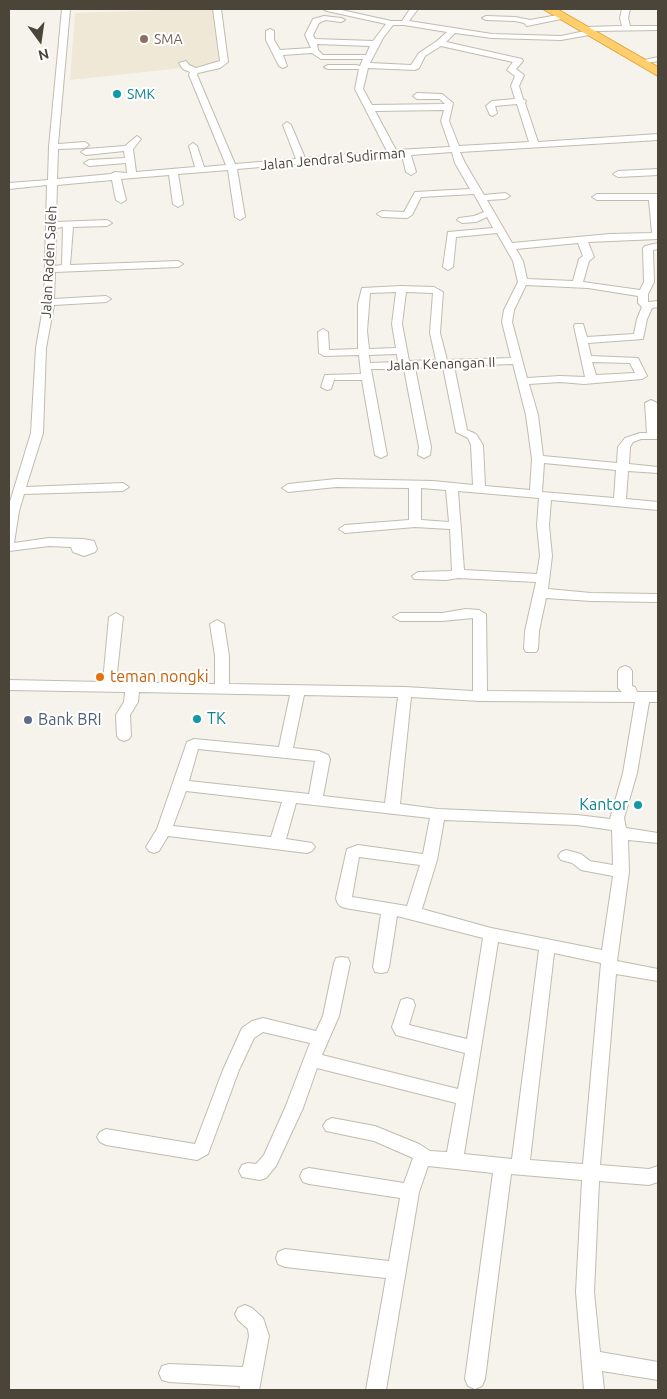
<!DOCTYPE html>
<style>
body{margin:0}
#map{position:relative;width:667px;height:1399px;overflow:hidden;background:#f6f3ec;font-family:Ubuntu,sans-serif}
canvas{display:block}
.frame{position:absolute;inset:0;border:10px solid #4b4439;pointer-events:none}
.north{position:absolute;left:15px;top:15px;width:50px;height:50px;-webkit-text-stroke:4px #fff;paint-order:stroke;rotate:166deg;font-size:14px;font-weight:700;line-height:20px;text-align:center;color:#4b4439}
.north::after{content:'';display:block;margin:auto;width:18px;height:22px;background:#4b4439;clip-path:polygon(50% 0,100% 100%,50% 72%,0 100%)}
</style>
<div id="map">
<canvas width="667" height="1399"></canvas>
<div class="frame"></div>
<div class="north">N</div>
</div>
<script>
const ctx = document.querySelector('canvas').getContext('2d');
ctx.lineJoin = 'round';
function fill(path, color) {
  ctx.fillStyle = color;
  ctx.fill(path, 'evenodd');
}
function toPath(rows) {
  const path = new Path2D();
  for (const r of rows) {
    path.moveTo(r[0], r[1]);
    for (let i = 2; i < r.length; i += 2) path.lineTo(r[i], r[i + 1]);
  }
  return path;
}
function stroke(path, color, width, dash) {
  ctx.strokeStyle = color;
  ctx.lineWidth = width;
  ctx.lineCap = dash ? 'butt' : 'round';
  ctx.setLineDash(dash || []);
  ctx.stroke(path);
}
function write(font, color, halo, rows, align = 'center') {
  ctx.font = font + ' Ubuntu,sans-serif';
  ctx.lineWidth = 4;
  ctx.setLineDash([]);
  ctx.textBaseline = 'middle';
  ctx.strokeStyle = halo;
  ctx.fillStyle = color;
  for (const [text, x, y, turn = 0] of rows) {
    ctx.save();
    ctx.translate(x, y);
    ctx.rotate((+turn || 0) * Math.PI / 180);
    ctx.textAlign = isNaN(turn) ? turn : align;
    if (halo) ctx.strokeText(text, 0, 0);
    ctx.fillText(text, 0, 0);
    ctx.restore();
  }
}
const education = toPath([
 [187,9,212,9,219,64,70,80,75,13]
]);
const minor = toPath([
 [62,9,70,9,58,144,85,142,89,145,85,148,58,149,57,179,111,174,115,172,127,173,126,163,89,166,84,163,89,160,125,158,124,151,86,155,81,152,86,149,125,146,137,136,141,139,133,149,136,172,195,167,189,146,193,143,197,146,204,167,226,165,189,75,190,72,183,69,179,63,186,61,189,65,196,68,220,61,213,9,221,9,228,62,220,68,198,73,197,75,235,164,296,159,283,125,287,122,291,125,305,158,387,151,355,89,359,69,328,69,324,67,328,65,356,65,360,66,363,59,321,59,312,53,283,55,287,66,283,68,279,66,266,40,266,31,270,29,274,31,274,40,280,50,311,48,305,35,313,19,324,16,341,18,345,20,341,22,325,20,319,23,313,35,315,39,373,41,386,24,327,11,323,9,337,9,391,21,402,21,410,9,418,9,409,21,492,34,561,36,585,31,582,29,586,27,622,26,620,18,622,9,630,9,628,18,630,26,658,26,658,30,595,31,595,34,561,40,492,38,455,33,446,42,522,59,523,61,516,69,524,75,519,86,523,99,526,101,525,103,538,142,658,134,658,140,460,152,465,163,484,195,505,193,510,196,505,199,487,200,512,243,610,234,652,233,649,200,597,200,592,197,597,194,658,194,658,239,588,242,594,257,589,261,583,282,640,290,644,282,643,248,645,246,658,243,658,249,653,250,654,282,648,294,648,302,658,301,658,307,652,308,647,319,643,339,588,343,591,356,638,358,647,376,642,379,584,384,560,382,529,384,538,415,543,456,617,463,618,447,625,438,640,433,647,433,645,403,651,400,657,403,658,439,641,439,633,442,630,447,629,464,658,467,658,473,628,471,626,499,658,502,658,510,551,500,549,525,552,556,548,589,591,593,658,594,658,602,591,601,546,598,539,631,538,649,536,652,526,652,524,649,525,631,536,582,458,578,446,580,414,579,412,576,418,572,452,571,450,529,415,527,345,533,339,529,345,525,409,520,409,488,336,487,288,492,282,488,288,484,336,479,433,481,473,485,471,445,468,438,456,432,443,367,415,368,431,447,430,455,424,458,418,455,419,447,404,369,371,369,387,455,381,458,375,455,362,380,334,380,331,389,327,390,321,387,325,375,361,374,359,355,324,356,319,353,318,332,323,329,328,332,329,350,358,349,358,304,362,288,401,286,434,287,443,292,440,333,447,360,511,358,502,322,504,310,518,282,513,261,497,233,456,237,453,267,448,270,443,267,448,232,493,228,487,217,476,222,462,223,457,220,459,218,474,216,484,212,474,194,421,197,412,215,407,218,382,217,377,214,382,211,404,212,415,192,470,189,455,163,452,152,411,155,416,172,411,175,406,172,402,155,237,169,245,217,240,220,235,217,228,170,178,174,183,204,178,207,173,204,169,175,121,179,126,200,121,203,116,200,112,180,57,185,56,222,107,220,112,223,107,226,73,227,70,265,178,261,183,264,178,267,55,272,54,299,106,296,111,299,106,302,54,305,46,348,43,433,26,487,123,483,129,487,123,491,24,494,19,511,14,543,49,538,83,539,94,541,97,549,95,552,84,556,73,552,71,547,49,546,9,551,9,505,31,433,36,348,44,302,47,185,9,189,9,183,48,180,49,147,62,9],
 [393,25,404,25,447,32,437,41,419,53,411,65,370,63,383,38,393,25],
 [317,44,370,46,366,55,323,55,318,50,317,44],
 [441,46,513,62,507,70,515,76,511,86,515,99,492,101,486,106,490,115,493,116,497,113,495,106,517,104,529,142,459,146,449,121,453,103,442,94,417,93,413,96,417,99,440,99,445,104,372,105,363,89,368,68,415,70,419,68,425,56,441,46],
 [444,110,441,121,450,147,396,150,375,111,444,110],
 [63,227,62,265,55,266,56,228,63,227],
 [578,243,583,256,579,259,573,281,527,279,523,261,516,249,578,243],
 [526,285,588,288,638,296,638,303,642,307,637,319,634,334,587,337,583,324,575,324,574,326,585,377,560,376,527,378,512,322,514,310,526,285],
 [396,292,392,324,396,348,369,349,367,331,370,293,396,292],
 [406,292,433,293,430,333,436,360,409,361,402,324,406,292],
 [397,354,398,362,370,363,369,355,397,354],
 [592,362,630,363,635,373,596,375,592,362],
 [513,364,526,415,532,459,530,490,485,486,483,445,476,434,467,430,454,366,513,364],
 [544,463,616,470,614,498,542,492,544,463],
 [421,488,446,490,449,522,421,520,421,488],
 [458,491,539,498,537,525,540,556,537,574,464,570,458,491],
 [563,14,567,16,566,18,527,26,524,23,515,21,486,20,482,18,486,16,515,17,530,20,563,14],
 [658,57,658,61,640,64,636,62,658,57],
 [658,169,658,175,618,177,613,174,618,171,658,169],
 [466,609,479,610,486,614,487,691,622,692,618,688,618,671,620,668,625,666,630,668,632,671,632,686,635,687,637,692,658,692,658,702,649,702,637,773,624,818,626,828,658,833,658,843,628,840,629,872,617,961,658,969,658,981,616,974,600,1165,649,1169,658,1166,658,1182,649,1185,599,1181,594,1292,600,1352,658,1362,658,1380,602,1371,604,1390,584,1390,576,1292,582,1180,511,1174,485,1379,482,1386,475,1389,468,1386,465,1379,493,1173,428,1166,419,1192,386,1390,366,1390,386,1278,285,1267,278,1264,276,1258,278,1252,285,1249,389,1261,400,1198,309,1184,303,1182,300,1176,303,1170,309,1168,404,1183,413,1158,374,1141,326,1131,323,1126,326,1121,332,1118,375,1126,419,1144,430,1151,447,1152,456,1103,317,1068,303,1108,276,1166,266,1178,260,1180,242,1177,239,1171,242,1165,248,1163,256,1164,264,1155,285,1108,310,1043,263,1032,254,1038,239,1070,208,1154,197,1160,106,1145,100,1142,97,1137,100,1132,106,1129,195,1144,223,1070,242,1028,252,1021,263,1018,316,1031,323,1016,334,963,336,958,342,957,348,958,350,963,339,1016,322,1055,458,1089,465,1053,396,1035,392,1027,401,1000,407,998,413,1000,415,1005,409,1025,467,1039,483,938,397,916,389,967,387,972,381,973,375,972,373,967,381,914,345,908,340,906,337,902,336,898,347,849,358,845,423,854,430,818,296,803,286,839,312,843,315,847,312,851,307,853,168,836,159,851,154,853,149,851,146,847,157,829,187,742,194,739,279,747,290,695,139,692,138,702,130,715,131,736,129,739,124,741,119,739,117,736,116,715,124,702,125,692,9,690,9,680,103,682,109,617,116,613,123,617,116,682,215,684,215,656,210,624,217,620,224,624,229,656,229,684,405,687,473,691,473,618,442,621,400,621,393,617,400,613,442,613,466,609],
 [304,695,398,697,385,803,323,796,330,759,328,755,319,751,293,748,304,695],
 [411,697,480,701,635,702,623,773,610,819,577,815,438,809,400,804,411,697],
 [198,749,315,761,309,794,189,781,198,749],
 [186,791,282,802,271,837,173,826,186,791],
 [444,820,577,825,612,830,613,865,590,861,581,854,566,850,561,852,558,856,561,860,572,863,581,870,613,876,602,950,491,928,422,909,437,860,444,820],
 [359,857,420,865,407,906,352,897,359,857],
 [498,942,539,950,512,1159,464,1154,498,942],
 [554,953,601,963,583,1164,530,1160,554,953],
 [245,1305,252,1308,263,1318,269,1336,259,1390,239,1390,240,1386,169,1382,162,1380,159,1373,162,1366,169,1364,243,1367,249,1336,248,1329,238,1320,235,1314,238,1308,245,1305]
]);
const highway = toPath([
 [543,9,557,9,658,67,658,76,543,9]
]);
const markers = [
 [144,39,5,"#8d6e63"],
 [117,94,5,"#0f9aa8"],
 [100,677,5,"#e8710a"],
 [197,719,5,"#0f9aa8"],
 [28,720,5,"#5c6f8a"],
 [638,805,5,"#0f9aa8"]
];
const farEducationnames = [
 ["SMA",154,39]
];
const farCulturenames = [
 ["SMK",127,94]
];
const farStreetnames = [
 ["Jalan Jendral Sudirman",333,159,-5],
 ["Jalan Raden Saleh",49,262,-87],
 ["Jalan Kenangan II",441,364,-2]
];
const foodNames = [
 ["teman nongki",110,677]
];
const cultureNames = [
 ["TK",207,719],
 ["Kantor",628,805,"right"]
];
const serviceNames = [
 ["Bank BRI",38,720]
];
fill(education, '#efe8d6');
stroke(minor, '#c2bbae', 2);
stroke(highway, '#e0a43c', 2);
fill(minor, '#fff');
fill(highway, '#ffcf6e');
for (const [x, y, r, color] of markers) {
  const dot = new Path2D();
  dot.arc(x, y, r, 0, 2 * Math.PI);
  ctx.fillStyle = color;
  ctx.fill(dot);
  stroke(dot, '#fff', 2);
}
write('14px', '#785e54', '#fff', farEducationnames, 'left');
write('14px', '#0d838f', '#fff', farCulturenames, 'left');
write('14px', '#4b4439', '#fff', farStreetnames);
write('16px', '#c56008', '#fff', foodNames, 'left');
write('16px', '#0d838f', '#fff', cultureNames, 'left');
write('16px', '#4e5e75', '#fff', serviceNames, 'left');
</script>
